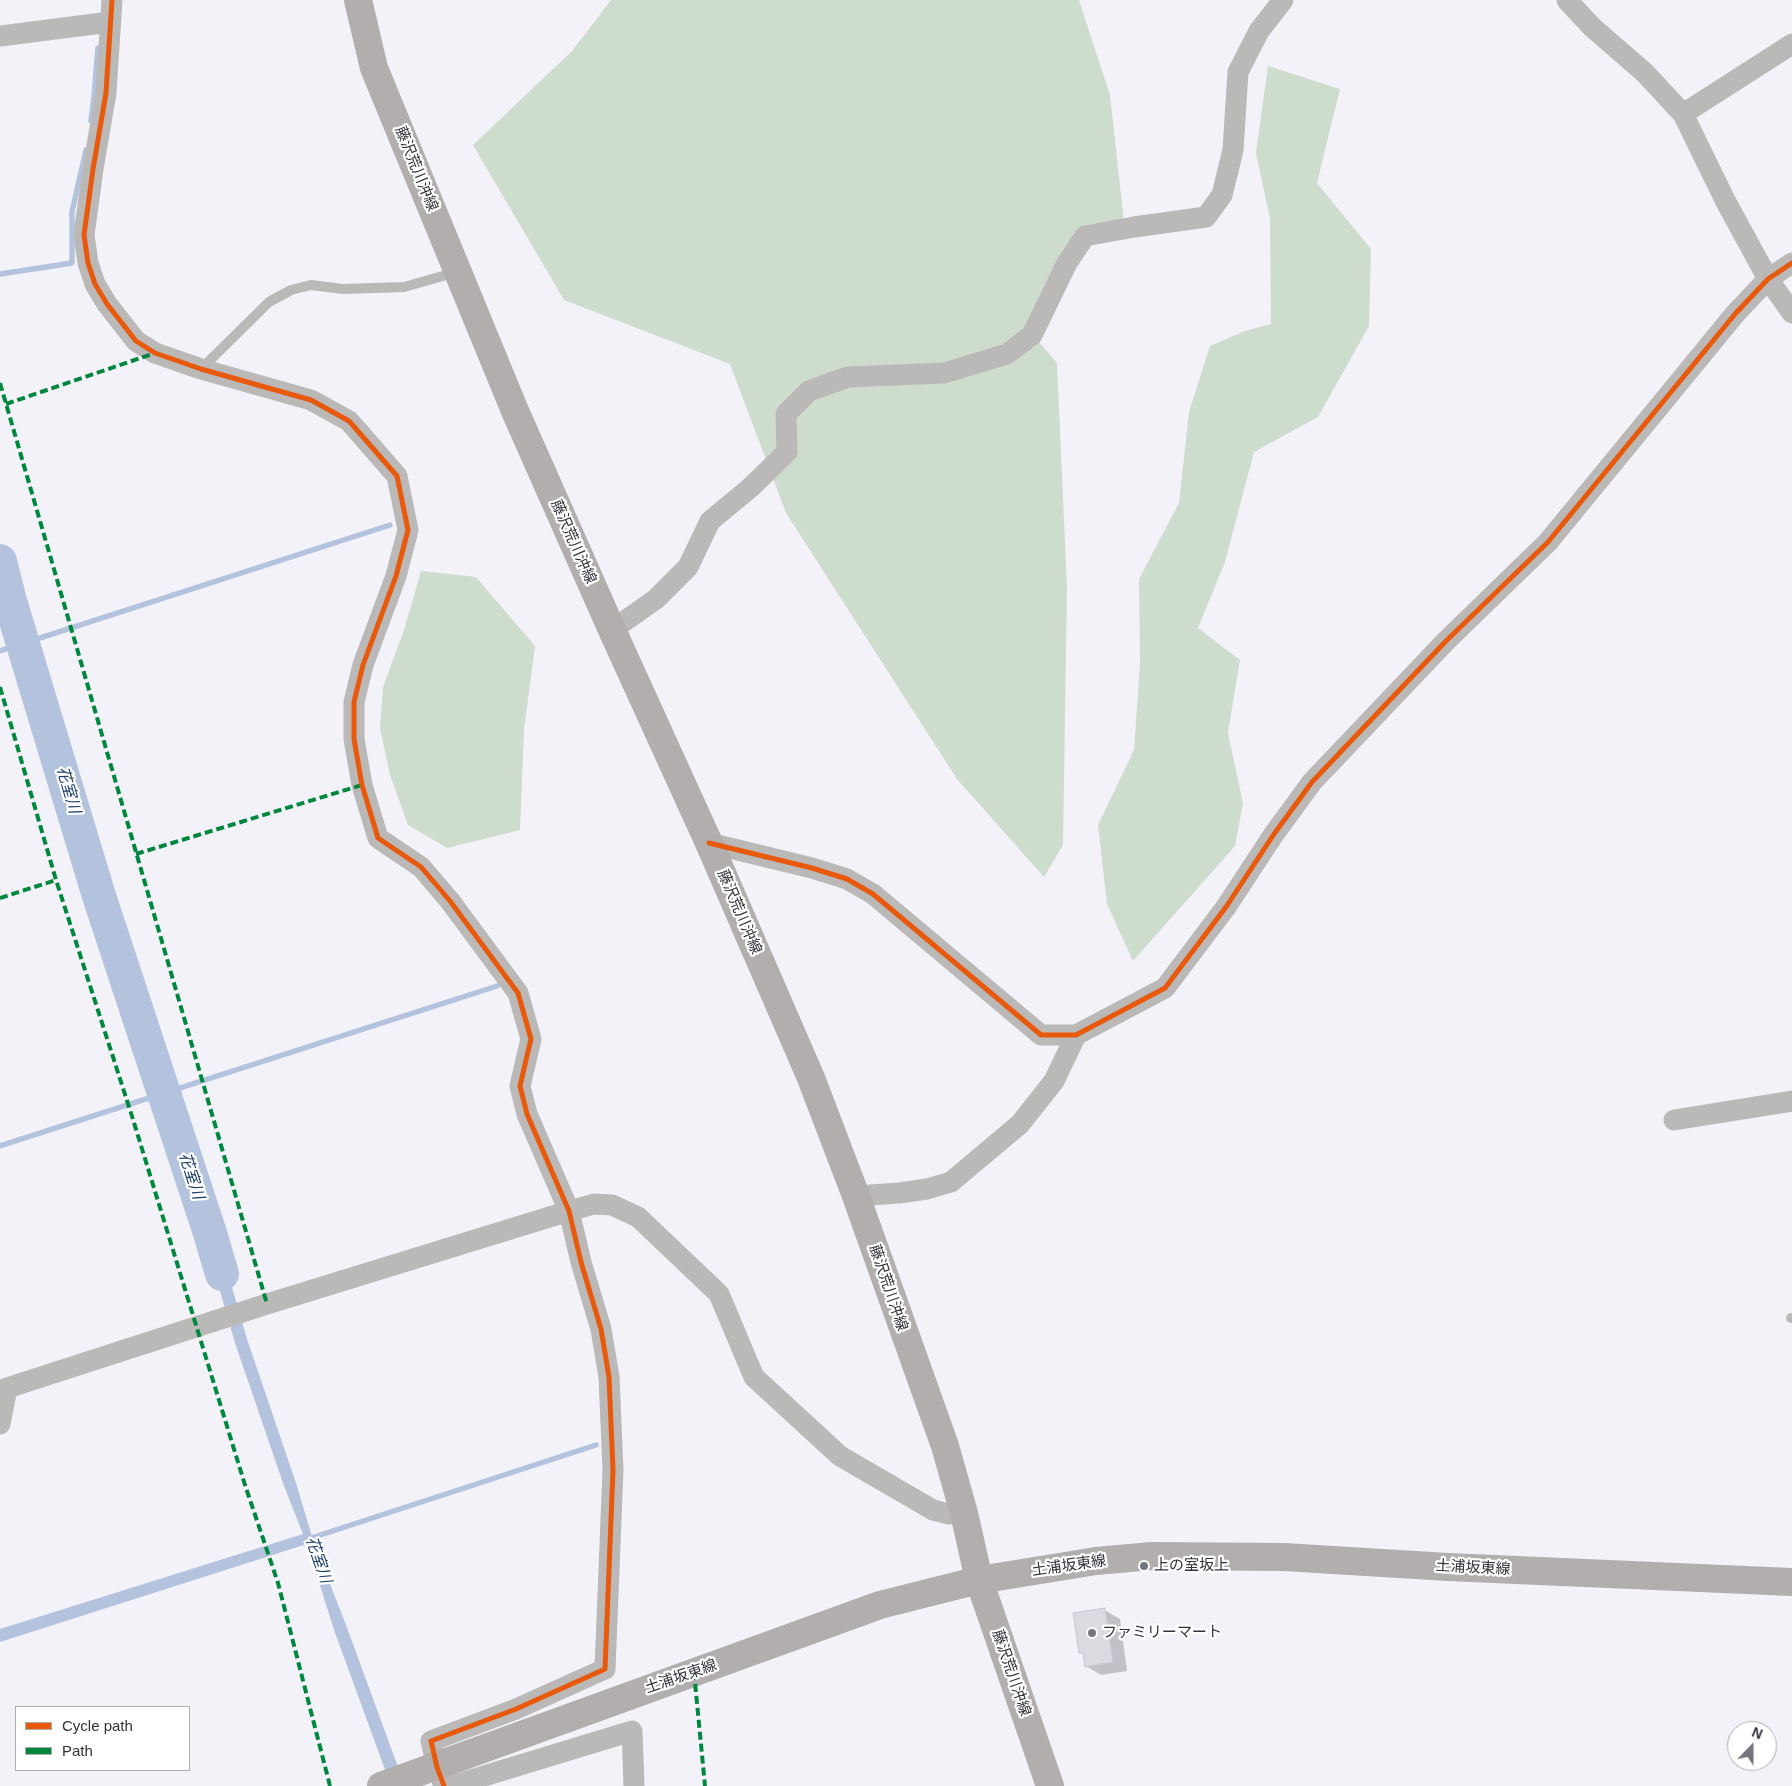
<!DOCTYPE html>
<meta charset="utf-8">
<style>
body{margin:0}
#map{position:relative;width:1792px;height:1786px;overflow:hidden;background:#f3f2f9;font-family:Arial,sans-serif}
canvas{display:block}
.legend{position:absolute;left:15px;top:1706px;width:175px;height:65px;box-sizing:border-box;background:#fff;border:1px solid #adadb0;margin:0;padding:6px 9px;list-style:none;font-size:15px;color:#32313a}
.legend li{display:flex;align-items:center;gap:10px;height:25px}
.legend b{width:25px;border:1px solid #adadb0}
.north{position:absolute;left:1727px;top:1721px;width:50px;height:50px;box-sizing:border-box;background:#fff;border:1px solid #adadb0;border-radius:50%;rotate:22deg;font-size:14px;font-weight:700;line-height:20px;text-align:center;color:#32313a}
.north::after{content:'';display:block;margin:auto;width:18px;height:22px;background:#76757d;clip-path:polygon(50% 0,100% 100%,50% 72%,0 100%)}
</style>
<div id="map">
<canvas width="1792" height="1786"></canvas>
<ul class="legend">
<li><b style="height:6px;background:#e8590c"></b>Cycle path</li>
<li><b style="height:6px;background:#00873e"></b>Path</li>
</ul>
<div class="north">N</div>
</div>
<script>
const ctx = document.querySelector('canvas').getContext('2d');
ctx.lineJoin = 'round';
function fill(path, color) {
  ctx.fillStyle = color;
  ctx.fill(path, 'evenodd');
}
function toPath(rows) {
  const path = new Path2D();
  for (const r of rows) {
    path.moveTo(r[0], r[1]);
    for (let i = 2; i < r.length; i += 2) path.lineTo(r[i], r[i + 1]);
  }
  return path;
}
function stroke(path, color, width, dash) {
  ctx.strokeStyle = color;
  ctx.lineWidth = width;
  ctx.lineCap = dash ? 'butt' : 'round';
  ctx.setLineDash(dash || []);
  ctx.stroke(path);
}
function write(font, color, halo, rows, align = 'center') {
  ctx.font = font + ' Arial,"Noto Sans JP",sans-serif';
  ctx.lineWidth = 4.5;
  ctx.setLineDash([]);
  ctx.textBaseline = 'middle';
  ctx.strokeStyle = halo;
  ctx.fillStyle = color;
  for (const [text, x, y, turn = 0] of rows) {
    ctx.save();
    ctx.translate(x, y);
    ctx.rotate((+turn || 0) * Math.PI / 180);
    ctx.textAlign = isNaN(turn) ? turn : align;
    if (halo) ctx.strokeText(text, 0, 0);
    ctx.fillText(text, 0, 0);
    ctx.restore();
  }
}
const green = toPath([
 [611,0,1079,0,1110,95,1124,222,1085,236,1033,335,1057,363,1067,587,1063,845,1044,877,957,779,786,513,730,364,564,300,473,145,572,51],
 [1268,66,1340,89,1317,183,1371,249,1369,326,1318,417,1254,452,1225,562,1198,628,1240,660,1228,733,1243,803,1235,846,1133,961,1107,904,1098,825,1134,750,1140,663,1139,579,1179,503,1189,412,1210,346,1245,331,1271,324,1270,219,1256,153],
 [421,571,476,577,535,646,524,730,520,830,447,848,408,825,390,775,380,728,383,687,404,630]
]);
const water = toPath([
 [215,1229,247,1339,296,1483,314,1543,346,1625,405,1786,391,1786,334,1630,307,1544,0,1642,0,1629,303,1534,284,1486,235,1343,203,1232]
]);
const shadow = toPath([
 [1104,1610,1120,1619,1127,1671,1101,1675,1086,1666,1085,1655,1081,1653]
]);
const stream = toPath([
 [91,121,94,97,98,48],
 [0,274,72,263,72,212,86,150],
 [0,651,390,525],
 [0,1146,497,986],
 [305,1540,596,1445]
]);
const river = toPath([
 [0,561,10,601,99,896,209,1230,222,1274]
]);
const building = toPath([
 [1105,1608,1113,1662,1085,1667,1083,1653,1079,1653,1073,1613,1105,1608]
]);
const service = toPath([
 [201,369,269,302,291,290,311,285,343,289,404,287,457,272],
 [1791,1318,1792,1318]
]);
const minor = toPath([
 [112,0,106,93,93,169,84,235,88,263,95,284,107,304,136,341,155,353,201,369,311,400,349,421,397,476,408,530,396,576,363,665,354,702,354,739,362,785,378,838,421,867,450,901,518,993,531,1039,520,1086,527,1114,569,1211,581,1262,601,1329,609,1377,613,1470,605,1669,516,1709,431,1741,437,1767,444,1786],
 [1567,0,1592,27,1645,73,1683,114,1726,202,1768,279,1792,313],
 [0,36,110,22],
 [1683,114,1792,44],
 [612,630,656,599,688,567,710,521,750,488,787,452,786,414,809,391,848,377,944,373,1007,354,1032,335,1067,263,1085,236,1134,227,1206,217,1222,195,1233,150,1238,72,1259,31,1283,0],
 [709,843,812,868,847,879,873,894,1041,1035,1076,1035,1165,988,1226,907,1274,834,1312,782,1446,641,1548,542,1735,314,1768,279,1792,263],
 [1674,1120,1792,1101],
 [856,1196,899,1193,927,1189,951,1182,1020,1124,1054,1081,1076,1035],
 [0,1424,7,1388,267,1304,569,1211,594,1204,612,1205,638,1217,719,1294,754,1377,840,1456,933,1510,949,1514,964,1513],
 [451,1786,632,1731,634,1786]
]);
const secondary = toPath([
 [358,0,374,68,515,411,612,630,709,843,811,1078,856,1196,945,1446,964,1513,979,1580,1050,1786],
 [381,1786,880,1605,979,1580,1096,1561,1152,1556,1284,1557,1448,1567,1792,1582]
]);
const quiet = toPath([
 [0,383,267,1304],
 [6,404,155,353],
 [0,687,56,880,131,1113,245,1485,278,1583,330,1786],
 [136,854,362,785],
 [0,898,56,880],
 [694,1672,705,1786]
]);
const cycleway = toPath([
 [112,0,106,93,93,169,84,235,88,263,95,284,107,304,136,341,155,353,201,369,311,400,349,421,397,476,408,530,396,576,363,665,354,702,354,739,362,785,378,838,421,867,450,901,518,993,531,1039,520,1086,527,1114,569,1211,581,1262,601,1329,609,1377,613,1470,605,1669,516,1709,431,1741,437,1767,444,1786],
 [709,843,812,868,847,879,873,894,1041,1035,1076,1035,1165,988,1226,907,1274,834,1312,782,1446,641,1548,542,1735,314,1768,279,1792,263]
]);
const markers = [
 [1144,1566,5,"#76757d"],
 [1092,1633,5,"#76757d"]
];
const streetNames = [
 ["藤沢荒川沖線",416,169,68],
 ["藤沢荒川沖線",573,542,66],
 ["藤沢荒川沖線",739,912,67],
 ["藤沢荒川沖線",888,1288,71],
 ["土浦坂東線",1069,1566,-8],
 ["土浦坂東線",1473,1568,3],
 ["藤沢荒川沖線",1011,1673,71],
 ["土浦坂東線",681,1677,-19]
];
const poiNames = [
 ["上の室坂上",1154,1566],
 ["ファミリーマート",1102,1633]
];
const waterNames = [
 ["花室川",68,790,74],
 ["花室川",191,1176,72],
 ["花室川",318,1560,71]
];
fill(green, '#cedccd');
fill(water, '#b3c3dd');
fill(shadow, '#0003');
stroke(stream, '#b3c3dd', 5.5);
stroke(river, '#b3c3dd', 34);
fill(building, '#dbdae1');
stroke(building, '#c8c7cf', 1);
stroke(service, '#bbb8b8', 10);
stroke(minor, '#bbb8b8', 21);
stroke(secondary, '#b1aead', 28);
stroke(quiet, '#00873e', 4, [8, 4]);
stroke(cycleway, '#e8590c', 5);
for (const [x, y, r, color] of markers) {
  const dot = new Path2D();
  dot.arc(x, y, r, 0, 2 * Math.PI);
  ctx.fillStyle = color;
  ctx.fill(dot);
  stroke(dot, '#fff', 2);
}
write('15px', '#32313a', '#fff', streetNames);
write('15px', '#32313a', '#fff', poiNames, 'left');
write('italic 16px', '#1c3d69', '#fff', waterNames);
</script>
